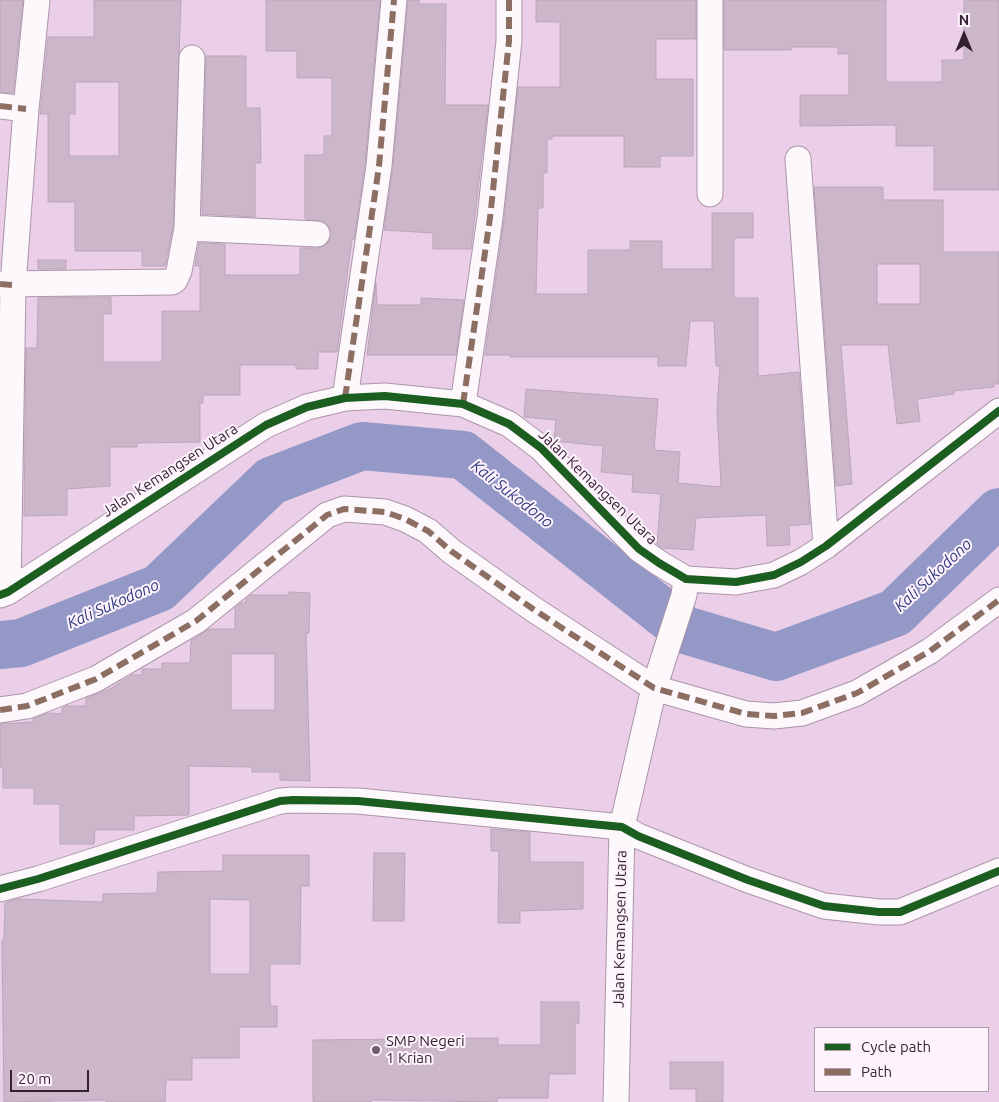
<!DOCTYPE html>
<style>
body{margin:0}
#map{position:relative;width:999px;height:1102px;overflow:hidden;background:#ebcfe8;font-family:Ubuntu,sans-serif}
canvas{display:block}
.legend{position:absolute;left:814px;top:1027px;width:175px;height:65px;box-sizing:border-box;background:#fef3fc;border:1px solid #ac9eaa;margin:0;padding:6px 9px;list-style:none;font-size:15px;color:#321f30}
.legend li{display:flex;align-items:center;gap:10px;height:25px}
.legend b{width:25px;border:1px solid #ac9eaa}
.north{position:absolute;left:939px;top:10px;width:50px;height:50px;-webkit-text-stroke:4px #fef3fc;paint-order:stroke;rotate:0deg;font-size:14px;font-weight:700;line-height:20px;text-align:center;color:#321f30}
.north::after{content:'';display:block;margin:auto;width:18px;height:22px;background:#321f30;clip-path:polygon(50% 0,100% 100%,50% 72%,0 100%)}
.scale{position:absolute;left:10px;top:1070px;width:79px;height:22px;box-sizing:border-box;border:2px solid #321f30;border-top:0;padding-left:6px;font-size:15px;line-height:18px;white-space:nowrap;color:#321f30;-webkit-text-stroke:4px #fef3fc;paint-order:stroke}
</style>
<div id="map">
<canvas width="999" height="1102"></canvas>
<ul class="legend">
<li><b style="height:6px;background:#1b5e20"></b>Cycle path</li>
<li><b style="height:6px;background:#8d6e63"></b>Path</li>
</ul>
<div class="north">N</div>
<div class="scale">20 m</div>
</div>
<script>
const ctx = document.querySelector('canvas').getContext('2d');
ctx.lineJoin = 'round';
function toPath(rows) {
  const path = new Path2D();
  for (const r of rows) {
    path.moveTo(r[0], r[1]);
    for (let i = 2; i < r.length; i += 2) path.lineTo(r[i], r[i + 1]);
  }
  return path;
}
function stroke(path, color, width, dash) {
  ctx.strokeStyle = color;
  ctx.lineWidth = width;
  ctx.lineCap = dash ? 'butt' : 'round';
  ctx.setLineDash(dash || []);
  ctx.stroke(path);
}
function fill(path, color) {
  ctx.fillStyle = color;
  ctx.fill(path, 'evenodd');
}
function write(font, color, halo, rows, align = 'center') {
  ctx.font = font + ' Ubuntu,sans-serif';
  ctx.lineWidth = 4;
  ctx.setLineDash([]);
  ctx.textBaseline = 'middle';
  ctx.strokeStyle = halo;
  ctx.fillStyle = color;
  for (const [text, x, y, turn = 0] of rows) {
    ctx.save();
    ctx.translate(x, y);
    ctx.rotate((+turn || 0) * Math.PI / 180);
    ctx.textAlign = isNaN(turn) ? turn : align;
    if (halo) ctx.strokeText(text, 0, 0);
    ctx.fillText(text, 0, 0);
    ctx.restore();
  }
}
const river = toPath([
 [0,645,21,643,159,588,271,481,362,446,463,455,685,630,776,657,895,613,999,512]
]);
const building = toPath([
 [0,0,23,0,13,93,0,92,0,0],
 [94,0,181,0,173,226,165,266,142,266,142,251,75,251,75,202,48,202,48,114,40,114,48,37,94,37,94,0],
 [75,82,119,82,119,156,69,156,69,114,75,114,75,82],
 [266,0,380,0,365,164,354,239,352,239,337,352,318,352,318,369,296,369,296,365,240,365,240,395,203,395,203,403,200,403,200,442,137,443,137,447,110,447,110,486,67,489,67,515,24,516,26,348,37,348,38,298,111,297,111,314,103,314,103,362,162,362,162,311,200,311,200,266,195,266,199,243,225,244,225,275,300,275,300,248,317,248,324,246,329,241,330,228,325,222,305,219,305,155,324,155,324,136,332,136,332,78,297,78,297,51,266,51,266,0],
 [408,0,419,0,419,4,446,4,445,105,488,105,471,249,433,249,433,233,384,230,393,167,408,0],
 [536,0,696,0,696,39,656,39,656,79,693,79,693,156,660,156,660,167,624,167,624,136,552,136,552,139,547,139,547,173,543,173,543,208,538,208,536,294,588,294,588,250,630,250,630,241,662,241,662,269,712,269,712,213,753,213,753,238,734,238,734,298,758,298,758,376,799,372,810,524,789,526,790,545,767,546,766,515,696,518,693,550,662,548,657,544,661,494,632,492,633,475,601,472,603,446,554,441,556,420,524,417,526,389,658,399,654,450,680,452,678,483,721,487,717,409,720,366,716,366,714,321,690,321,686,366,658,366,658,357,510,357,511,355,485,355,504,220,518,87,560,87,560,22,536,22,536,0],
 [724,0,886,0,886,82,942,82,942,60,964,60,964,0,999,0,999,190,934,190,934,146,896,146,896,125,800,126,800,95,849,95,849,54,838,54,838,47,791,47,791,50,724,50,724,0],
 [206,56,246,56,246,108,260,108,261,163,255,163,255,217,202,214,206,56],
 [814,187,883,187,883,200,943,200,943,252,999,252,999,384,994,384,994,387,954,391,954,394,917,399,920,421,897,424,888,345,841,345,852,484,836,486,814,187],
 [877,264,920,264,920,304,877,304,877,264],
 [38,260,66,260,66,269,38,269,38,260],
 [376,283,377,305,421,305,421,298,464,300,456,355,367,355,376,283],
 [289,592,310,593,309,633,306,633,310,781,280,780,280,772,252,772,252,767,189,766,189,815,134,816,134,830,95,830,94,844,60,844,60,804,34,804,34,788,3,788,3,767,0,767,0,724,33,722,33,719,48,713,62,714,62,708,65,706,86,706,86,698,110,689,132,675,142,675,142,669,162,669,162,663,190,663,191,641,209,629,235,629,235,608,241,603,246,603,246,599,251,595,289,595,289,592],
 [231,654,275,654,275,710,231,710,231,654],
 [491,829,530,832,530,862,583,862,583,909,520,911,520,923,498,923,499,851,491,851,491,829],
 [374,853,405,853,404,921,373,921,374,853],
 [223,855,309,855,309,886,301,886,300,964,270,964,270,1006,277,1006,277,1027,239,1027,239,1058,192,1058,192,1080,166,1080,165,1102,106,1102,106,1100,4,1102,2,940,4,940,5,903,17,899,103,902,103,894,157,893,158,872,223,871,223,855],
 [210,899,250,900,250,974,210,974,210,899],
 [541,1002,579,1002,579,1023,575,1023,575,1074,549,1074,548,1098,497,1098,497,1102,371,1100,371,1102,313,1102,313,1040,498,1038,498,1045,541,1045,541,1002],
 [670,1062,723,1062,723,1102,696,1102,696,1089,670,1089,670,1062]
]);
const minor = toPath([
 [710,0,710,194],
 [0,106,26,109],
 [798,159,826,546],
 [187,228,317,234],
 [0,284,172,282,175,280,179,271,187,228,192,58],
 [345,398,379,166,394,0],
 [463,404,490,218,509,41,509,0],
 [8,592,13,285,26,109,37,0],
 [0,595,8,592,266,425,307,407,345,398,385,396,463,404,509,424,541,448,639,549,659,563,686,579,736,582,774,575,801,562,826,546,999,411],
 [0,710,27,706,96,679,196,621,327,515,344,509,385,512,405,519,428,531,451,551,533,609,654,688,746,714,774,716,802,713,857,693,930,651,999,600],
 [0,889,38,879,280,801,293,800,358,801,622,827,638,836,748,880,824,906,879,912,900,912,999,871],
 [616,1102,622,827,654,688,684,595,686,579]
]);
const quiet = toPath([
 [0,106,26,109],
 [0,284,13,285],
 [345,398,379,166,394,0],
 [463,404,490,218,509,41,509,0],
 [0,710,27,706,96,679,196,621,327,515,344,509,385,512,405,519,428,531,451,551,533,609,654,688,746,714,774,716,802,713,857,693,930,651,999,600]
]);
const cycleway = toPath([
 [0,595,8,592,266,425,307,407,345,398,385,396,463,404,509,424,541,448,639,549,659,563,686,579,736,582,774,575,801,562,826,546,999,411],
 [0,889,38,879,280,801,293,800,358,801,622,827,638,836,748,880,824,906,879,912,900,912,999,871]
]);
const markers = [
 [376,1050,5,"#735d70"]
];
const streetNames = [
 ["Jalan Kemangsen Utara",170,470,-33],
 ["Jalan Kemangsen Utara",598,487,44],
 ["Jalan Kemangsen Utara",620,929,-89]
];
const poiNames = [
 ["SMP Negeri",386,1041],
 ["1 Krian",386,1058]
];
const waterNames = [
 ["Kali Sukodono",512,494,38],
 ["Kali Sukodono",933,575,-43],
 ["Kali Sukodono",113,604,-24]
];
stroke(river, '#9498c7', 48);
fill(building, '#ccb6ca');
stroke(building, '#bba5b9', 1);
stroke(minor, '#ab95a8', 27);
stroke(minor, '#fcf8fc', 25);
stroke(quiet, '#8d6e63', 6, [12, 6]);
stroke(cycleway, '#1b5e20', 8);
for (const [x, y, r, color] of markers) {
  const dot = new Path2D();
  dot.arc(x, y, r, 0, 2 * Math.PI);
  ctx.fillStyle = color;
  ctx.fill(dot);
  stroke(dot, '#fef3fc', 2);
}
write('15px', '#321f30', '#fef3fc', streetNames);
write('15px', '#321f30', '#fef3fc', poiNames, 'left');
write('italic 16px', '#2d3a81', '#fef3fc', waterNames);
</script>
